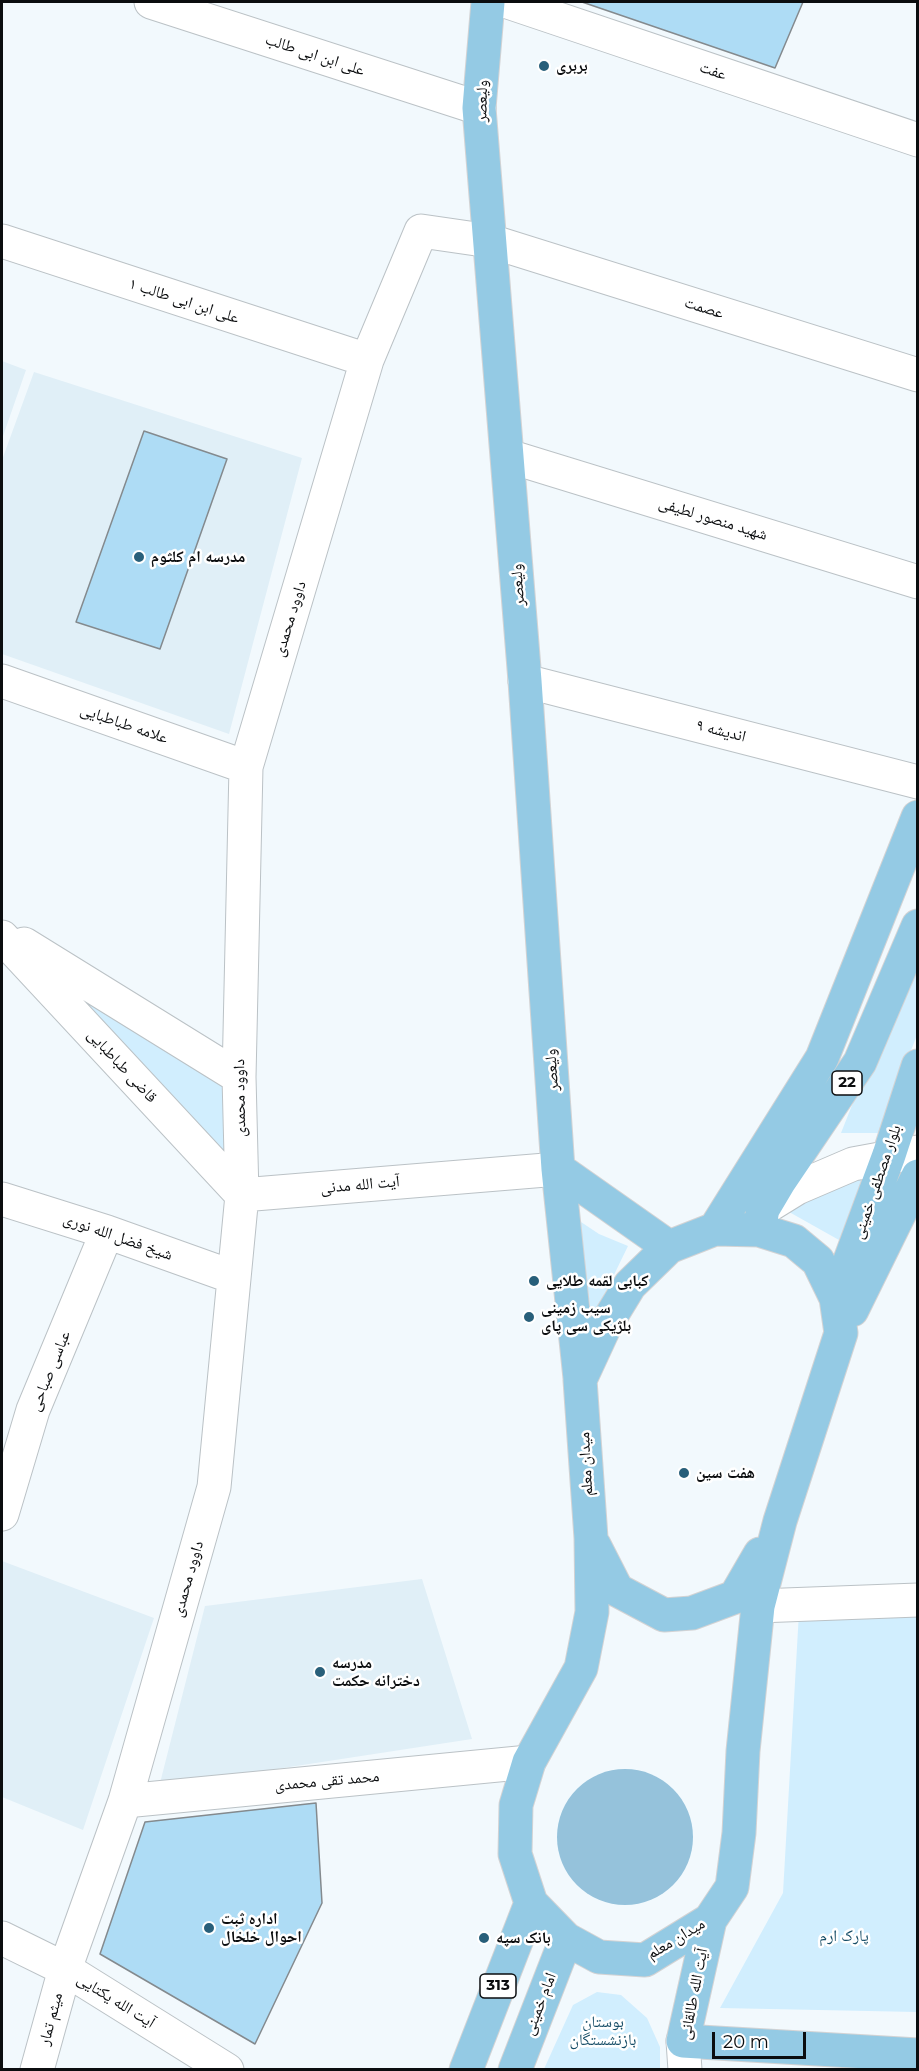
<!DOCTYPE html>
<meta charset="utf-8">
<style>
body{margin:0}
#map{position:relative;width:919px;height:2071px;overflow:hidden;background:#f2f9fd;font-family:Montserrat,sans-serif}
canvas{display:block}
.frame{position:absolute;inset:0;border:3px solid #0b0d0f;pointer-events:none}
.scale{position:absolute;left:712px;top:2032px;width:94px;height:27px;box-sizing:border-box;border:3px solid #0b0d0f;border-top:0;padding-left:8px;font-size:18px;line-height:21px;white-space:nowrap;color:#0b0d0f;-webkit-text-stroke:4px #fff;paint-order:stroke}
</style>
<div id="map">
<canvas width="919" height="2071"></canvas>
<div class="frame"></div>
<div class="scale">20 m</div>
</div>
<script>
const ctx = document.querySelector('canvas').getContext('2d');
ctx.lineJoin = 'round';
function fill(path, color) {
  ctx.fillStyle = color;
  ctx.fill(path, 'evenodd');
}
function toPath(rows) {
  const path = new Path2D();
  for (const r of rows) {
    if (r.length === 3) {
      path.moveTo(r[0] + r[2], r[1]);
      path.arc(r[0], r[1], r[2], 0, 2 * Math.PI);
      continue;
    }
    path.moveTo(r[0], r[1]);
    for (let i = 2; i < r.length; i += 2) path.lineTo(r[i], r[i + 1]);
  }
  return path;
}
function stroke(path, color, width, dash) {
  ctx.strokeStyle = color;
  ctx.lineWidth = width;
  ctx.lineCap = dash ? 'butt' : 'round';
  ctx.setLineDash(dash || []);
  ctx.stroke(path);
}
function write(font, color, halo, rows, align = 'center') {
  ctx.font = font + ' Montserrat,"Noto Naskh Arabic",sans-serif';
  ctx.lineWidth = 5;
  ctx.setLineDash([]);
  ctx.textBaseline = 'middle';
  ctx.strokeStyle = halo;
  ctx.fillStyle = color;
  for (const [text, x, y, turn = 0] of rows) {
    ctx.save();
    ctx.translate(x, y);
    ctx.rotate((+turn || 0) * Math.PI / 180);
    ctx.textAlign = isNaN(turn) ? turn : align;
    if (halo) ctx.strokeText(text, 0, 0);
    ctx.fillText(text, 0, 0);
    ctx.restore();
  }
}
const built = toPath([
 [2,361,26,370,2,439],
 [34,372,302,458,229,734,2,654,2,460],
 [2,1561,154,1618,83,1830,2,1797],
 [422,1579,472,1739,159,1787,205,1606]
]);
const green = toPath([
 [917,941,917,1035,879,1133,841,1133],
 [37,960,229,1082,229,1165],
 [863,1173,868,1180,839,1240,782,1208],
 [578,1220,599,1234,628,1246,592,1320],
 [917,1609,917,2012,720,2008,783,1893,799,1612],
 [597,1992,621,1995,647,2018,660,2047,660,2069,544,2069,573,2005]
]);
const water = toPath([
 [625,1837,68]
]);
const building = toPath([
 [582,2,803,2,775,68,582,2],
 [144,431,227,459,160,649,76,622,144,431],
 [316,1803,322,1903,255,2044,100,1954,145,1822,316,1803]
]);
const minor = toPath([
 [151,2,479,108],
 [508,2,918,140],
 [2,241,367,360],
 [508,456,918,582],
 [2,681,246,767],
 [525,681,918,782],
 [2,937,242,1195],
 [24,944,239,1077],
 [242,1195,558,1169],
 [2,1199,107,1232,233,1277],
 [763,1209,797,1188,853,1164,918,1152],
 [2,1514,33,1410,107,1232],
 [758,1606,918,1600],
 [125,1801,529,1762],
 [2,1938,65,1969,227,2070],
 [683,2041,685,2070],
 [37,2070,65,1969,125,1801,214,1487,242,1195,239,1077,246,767,367,360,421,231,490,241,918,375]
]);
const major = toPath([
 [488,2,479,108,525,681,558,1169,580,1378],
 [558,1169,669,1247],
 [715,1229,759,1230,794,1241,818,1261,836,1298,841,1333,780,1521,758,1606,743,1751,739,1833,732,1887,710,1920,645,1960,599,1957,566,1939,531,1903,515,1854,516,1805,529,1762,581,1668,592,1612,591,1538,580,1380,605,1326,630,1285,669,1247,715,1229],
 [715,1229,822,1058,918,817],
 [759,1230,763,1209,779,1182,860,1062,918,926],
 [836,1298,889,1155,918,1066],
 [852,1310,918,1176],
 [594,1545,617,1590,664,1615,692,1613,735,1597,760,1554],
 [710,1920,683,2041,918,2055],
 [466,2070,531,1903],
 [515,2070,566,1939]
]);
const markers = [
 [544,66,6,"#285f7a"],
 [139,557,6,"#285f7a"],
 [534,1281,6,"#285f7a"],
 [529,1317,6,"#285f7a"],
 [684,1473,6,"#285f7a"],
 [320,1672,6,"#285f7a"],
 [209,1928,6,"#285f7a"],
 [484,1938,6,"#285f7a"]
];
const shields = [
 [847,1083,30],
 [498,1986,36]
];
const shieldNames = [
 ["22",847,1083],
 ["313",498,1986]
];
const streetNames = [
 ["علی ابن ابی طالب",315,55,18],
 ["عفت",713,71,19],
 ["ولیعصر",482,101,-89],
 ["علی ابن ابی طالب ۱",184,301,18],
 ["عصمت",704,308,17],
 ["شهید منصور لطیفی",713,519,17],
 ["ولیعصر",518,585,-94],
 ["داوود محمدی",290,619,-73],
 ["علامه طباطبایی",124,724,19],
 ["اندیشه ۹",721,731,14],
 ["قاضی طباطبایی",122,1066,47],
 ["ولیعصر",552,1070,-94],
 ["داوود محمدی",240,1098,-91],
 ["بلوار مصطفی خمینی",877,1182,-71],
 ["آیت الله مدنی",360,1185,-5],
 ["شیخ فضل الله نوری",118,1237,19],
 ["عباسی صباحی",50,1371,-68],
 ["میدان معلم",586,1464,-93],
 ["داوود محمدی",188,1579,-74],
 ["محمد تقی محمدی",327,1781,-5],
 ["میدان معلم",676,1939,-31],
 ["آیت الله طالقانی",694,1994,-79],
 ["آیت الله یکتایی",116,2001,32],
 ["امام خمینی",540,2004,-69],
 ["میثم تمار",51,2019,-75]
];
const poiNames = [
 ["بربری",556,66],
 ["مدرسه ام کلثوم",151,557],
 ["کبابی لقمه طلایی",546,1281],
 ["سیب زمینی",541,1308],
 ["بلژیکی سی پای",541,1326],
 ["هفت سین",696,1473],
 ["مدرسه",332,1663],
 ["دخترانه حکمت",332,1681],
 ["اداره ثبت",221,1919],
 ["احوال خلخال",221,1937],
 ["بانک سپه",496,1938]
];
const parkNames = [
 ["پارک ارم",844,1936],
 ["بوستان",603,2022],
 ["بازنشستگان",603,2040]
];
fill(built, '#e0eff7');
fill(green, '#d1eefe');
fill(water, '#95c2db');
fill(building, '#aedcf5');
stroke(building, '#848a8e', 1.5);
stroke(minor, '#bbc2c6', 35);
stroke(major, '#d3d3d4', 35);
stroke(minor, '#fff', 33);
stroke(major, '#94cae4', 33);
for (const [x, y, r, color] of markers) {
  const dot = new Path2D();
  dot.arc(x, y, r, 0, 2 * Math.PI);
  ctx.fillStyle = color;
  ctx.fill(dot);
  stroke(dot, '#fff', 2);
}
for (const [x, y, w] of shields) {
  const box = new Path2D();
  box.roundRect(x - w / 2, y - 12, w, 24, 4.5);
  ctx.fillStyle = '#fff';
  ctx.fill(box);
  stroke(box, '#0b0d0f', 1.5);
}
write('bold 15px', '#0b0d0f', null, shieldNames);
write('16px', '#0b0d0f', '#fff', streetNames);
write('bold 16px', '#0b0d0f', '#fff', poiNames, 'left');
write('16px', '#144c66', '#fff', parkNames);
</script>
